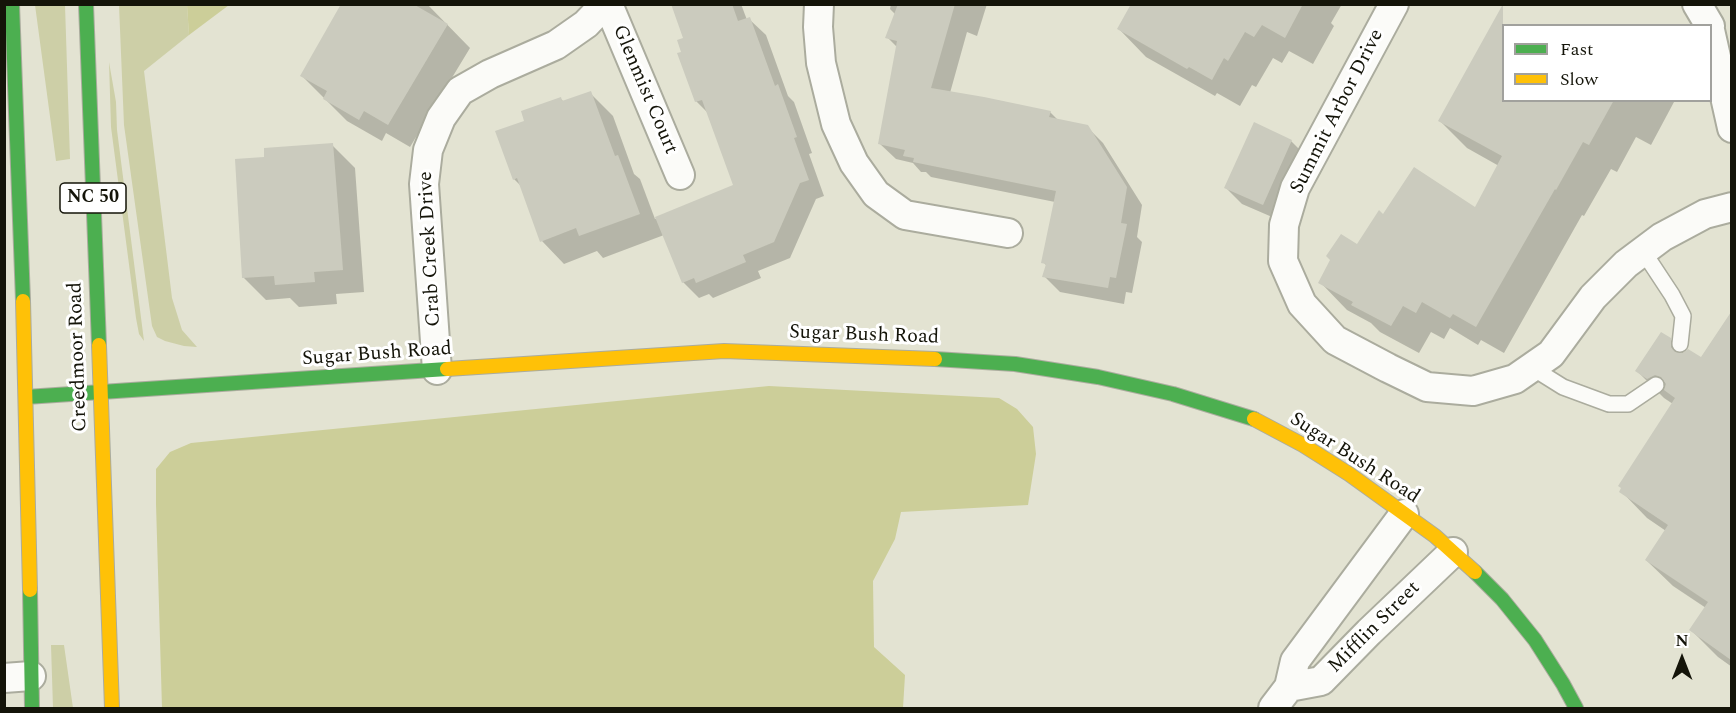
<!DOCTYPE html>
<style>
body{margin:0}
#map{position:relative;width:1736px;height:713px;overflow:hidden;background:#e3e3d2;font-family:Spectral,serif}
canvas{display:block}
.frame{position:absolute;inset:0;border:6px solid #141409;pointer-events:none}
.legend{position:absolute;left:1502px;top:24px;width:210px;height:78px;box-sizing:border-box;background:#fff;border:2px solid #a1a19d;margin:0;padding:8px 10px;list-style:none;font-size:18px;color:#141409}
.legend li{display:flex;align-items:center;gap:12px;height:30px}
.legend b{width:30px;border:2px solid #a1a19d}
.north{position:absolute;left:1652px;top:629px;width:60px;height:60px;-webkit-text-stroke:4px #fff;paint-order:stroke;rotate:0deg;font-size:16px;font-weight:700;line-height:24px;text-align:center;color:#141409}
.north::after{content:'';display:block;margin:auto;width:21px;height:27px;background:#141409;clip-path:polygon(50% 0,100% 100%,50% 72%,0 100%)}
</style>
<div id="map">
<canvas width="1736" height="713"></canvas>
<div class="frame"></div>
<ul class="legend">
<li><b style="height:8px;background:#4caf50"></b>Fast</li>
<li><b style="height:8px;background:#ffc107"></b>Slow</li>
</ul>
<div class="north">N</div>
</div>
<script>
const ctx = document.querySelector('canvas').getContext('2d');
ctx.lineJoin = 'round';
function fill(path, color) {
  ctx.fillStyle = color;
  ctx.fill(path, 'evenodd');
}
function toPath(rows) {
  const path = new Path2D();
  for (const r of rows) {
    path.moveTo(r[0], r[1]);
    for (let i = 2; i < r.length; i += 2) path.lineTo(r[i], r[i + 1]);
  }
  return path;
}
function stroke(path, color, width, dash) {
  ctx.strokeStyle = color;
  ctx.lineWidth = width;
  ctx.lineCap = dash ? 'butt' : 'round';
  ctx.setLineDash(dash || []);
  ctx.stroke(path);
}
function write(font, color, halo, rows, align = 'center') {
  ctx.font = font + ' Spectral,serif';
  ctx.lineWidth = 6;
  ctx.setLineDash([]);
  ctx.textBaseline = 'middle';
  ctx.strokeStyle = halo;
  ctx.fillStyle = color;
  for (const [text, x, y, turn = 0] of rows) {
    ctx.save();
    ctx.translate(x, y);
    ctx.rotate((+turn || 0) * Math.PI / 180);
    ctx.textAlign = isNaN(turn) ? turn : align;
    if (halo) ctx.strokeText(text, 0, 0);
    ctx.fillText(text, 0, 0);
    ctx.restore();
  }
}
const green = toPath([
 [35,5,65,5,70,159,56,161],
 [119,5,187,5,189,35,144,71,172,298,182,330,197,347,184,346,165,341,157,337,152,326,124,125],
 [109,62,116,102,117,130,144,341,139,334,136,318,111,127],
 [51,645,64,645,73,708,53,708]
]);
const forest = toPath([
 [187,5,187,4,229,5,189,35],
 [769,386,999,398,1017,409,1033,427,1036,454,1028,505,901,512,895,539,873,581,874,647,905,675,903,708,162,708,156,504,156,469,170,452,191,443]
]);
const shadow = toPath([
 [342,4,427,4,470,48,410,147,386,133,382,141,347,121,302,76],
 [683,4,741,4,747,20,749,19,766,35,788,96,794,102,812,153,809,154,824,196,816,199,790,258,758,271,761,278,713,298,709,294,699,298,683,282,664,235,603,258,597,251,564,264,542,241,521,186,514,179,526,122,560,98,564,102,590,93,613,116,634,174,640,179,655,219,735,186,709,114,696,101,683,53,685,39],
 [891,4,987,4,977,36,967,32,950,93,1050,112,1059,121,1087,127,1103,143,1142,205,1137,237,1142,242,1132,293,1126,292,1124,304,1060,292,1044,276,1047,266,1043,262,1055,202,931,177,926,172,921,172,913,163,896,159,879,143,897,47,887,37,896,15,890,9],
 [1132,4,1342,4,1331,23,1334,26,1313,64,1289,51,1282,63,1273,58,1256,87,1252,85,1240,106,1217,93,1215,96,1146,57,1119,29],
 [1490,31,1504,38,1504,100,1673,100,1674,102,1651,145,1636,137,1617,172,1611,169,1584,216,1582,215,1504,353,1481,340,1478,345,1450,328,1444,339,1431,332,1419,353,1380,332,1371,323,1347,310,1320,282,1357,246,1476,209,1499,166,1467,148,1440,121],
 [1255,124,1291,141,1307,157,1279,220,1242,204,1226,188],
 [332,145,355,168,364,292,336,294,337,304,299,307,290,298,266,300,243,277,266,159],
 [1732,316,1732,667,1718,657,1691,630,1706,608,1673,586,1646,560,1666,531,1647,518,1621,491,1673,404,1664,398,1637,371,1670,339,1685,354,1701,359]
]);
const building = toPath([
 [341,4,413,4,448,24,388,125,364,111,359,120,323,99,327,91,300,76],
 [671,4,732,4,738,21,750,17,775,86,778,84,797,137,794,138,809,180,800,183,774,242,743,255,746,262,696,283,694,278,682,283,655,217,733,185,702,100,695,102,677,53,681,52,677,40,683,38],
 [898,4,955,4,931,88,984,97,1051,111,1049,117,1088,125,1127,187,1121,223,1127,224,1116,278,1110,277,1108,288,1042,277,1046,264,1041,263,1056,191,913,162,914,158,903,156,905,150,878,144,897,41,885,38],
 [1131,4,1303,4,1285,38,1262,25,1254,37,1245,32,1228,61,1224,58,1212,80,1189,67,1187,69,1117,29],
 [1503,4,1503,100,1614,100,1589,145,1583,142,1556,190,1555,189,1476,327,1453,314,1450,318,1422,302,1416,313,1403,306,1391,326,1351,305,1353,302,1318,283,1330,260,1326,256,1341,234,1357,244,1379,210,1383,214,1414,167,1475,207,1502,156,1438,121],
 [591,91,615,156,618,155,640,214,579,236,576,228,540,242,517,178,513,180,495,131,524,121,521,111,561,97,562,101],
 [1254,122,1292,140,1263,205,1224,188],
 [333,143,343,270,314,272,315,282,275,285,274,276,242,278,235,159,264,157,264,148],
 [1731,312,1731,660,1689,630,1708,602,1645,560,1668,525,1619,492,1621,488,1618,486,1675,398,1664,390,1666,384,1661,377,1655,375,1647,379,1635,371,1661,332,1671,338,1671,347,1675,352,1683,353,1688,349,1701,357]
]);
const lane = toPath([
 [1643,251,1672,295,1683,316,1680,344],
 [1531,367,1563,387,1609,404,1628,404,1656,385]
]);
const street = toPath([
 [608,4,680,175],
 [819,4,818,27,821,63,836,124,854,163,876,194,905,215,1008,233],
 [1394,4,1295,188,1284,225,1283,261,1302,304,1335,340,1388,368,1427,387,1473,391,1515,379,1551,354,1593,297,1626,264,1662,237,1705,214,1732,207],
 [1697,4,1710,26],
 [1710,30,1732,128],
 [437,370,424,184,428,150,441,118,460,91,490,74,556,45,586,24,605,4],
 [4,678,31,676],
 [1289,687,1321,681,1369,632,1453,552],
 [1273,708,1289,687,1295,661,1404,514]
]);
const fast = toPath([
 [12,4,23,301],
 [86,4,99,345],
 [935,359,1015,364,1098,377,1173,394,1254,419],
 [26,397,447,369],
 [1475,572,1502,599,1535,640,1563,684,1576,708],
 [30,590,32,708]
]);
const slow = toPath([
 [23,301,30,590],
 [99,345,112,708],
 [447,369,724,351,935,359],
 [1254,419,1303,445,1349,474,1435,536,1475,572]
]);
const shields = [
 [93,198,66]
];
const shieldNames = [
 ["NC 50",93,198]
];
const streetNames = [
 ["Glenmist Court",644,90,67],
 ["Summit Arbor Drive",1338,112,-63],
 ["Crab Creek Drive",431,249,-93],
 ["Sugar Bush Road",864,336,2],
 ["Sugar Bush Road",377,355,-4],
 ["Creedmoor Road",79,357,-92],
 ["Sugar Bush Road",1354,459,33],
 ["Mifflin Street",1375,628,-45]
];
fill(green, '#cdcfa7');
fill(forest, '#ccce99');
fill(shadow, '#0003');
fill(building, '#cbcbbe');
stroke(lane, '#abac9e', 18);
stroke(street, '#abac9e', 32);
stroke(fast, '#abac9e', 16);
stroke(slow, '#abac9e', 16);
stroke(lane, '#fbfbf8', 15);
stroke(street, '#fbfbf8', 28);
stroke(fast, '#4caf50', 14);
stroke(slow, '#ffc107', 14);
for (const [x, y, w] of shields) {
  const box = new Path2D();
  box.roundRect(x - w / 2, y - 15, w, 30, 4.5);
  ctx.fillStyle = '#fff';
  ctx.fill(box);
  stroke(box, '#141409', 1.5);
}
write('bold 18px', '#141409', null, shieldNames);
write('20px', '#141409', '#fff', streetNames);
</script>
